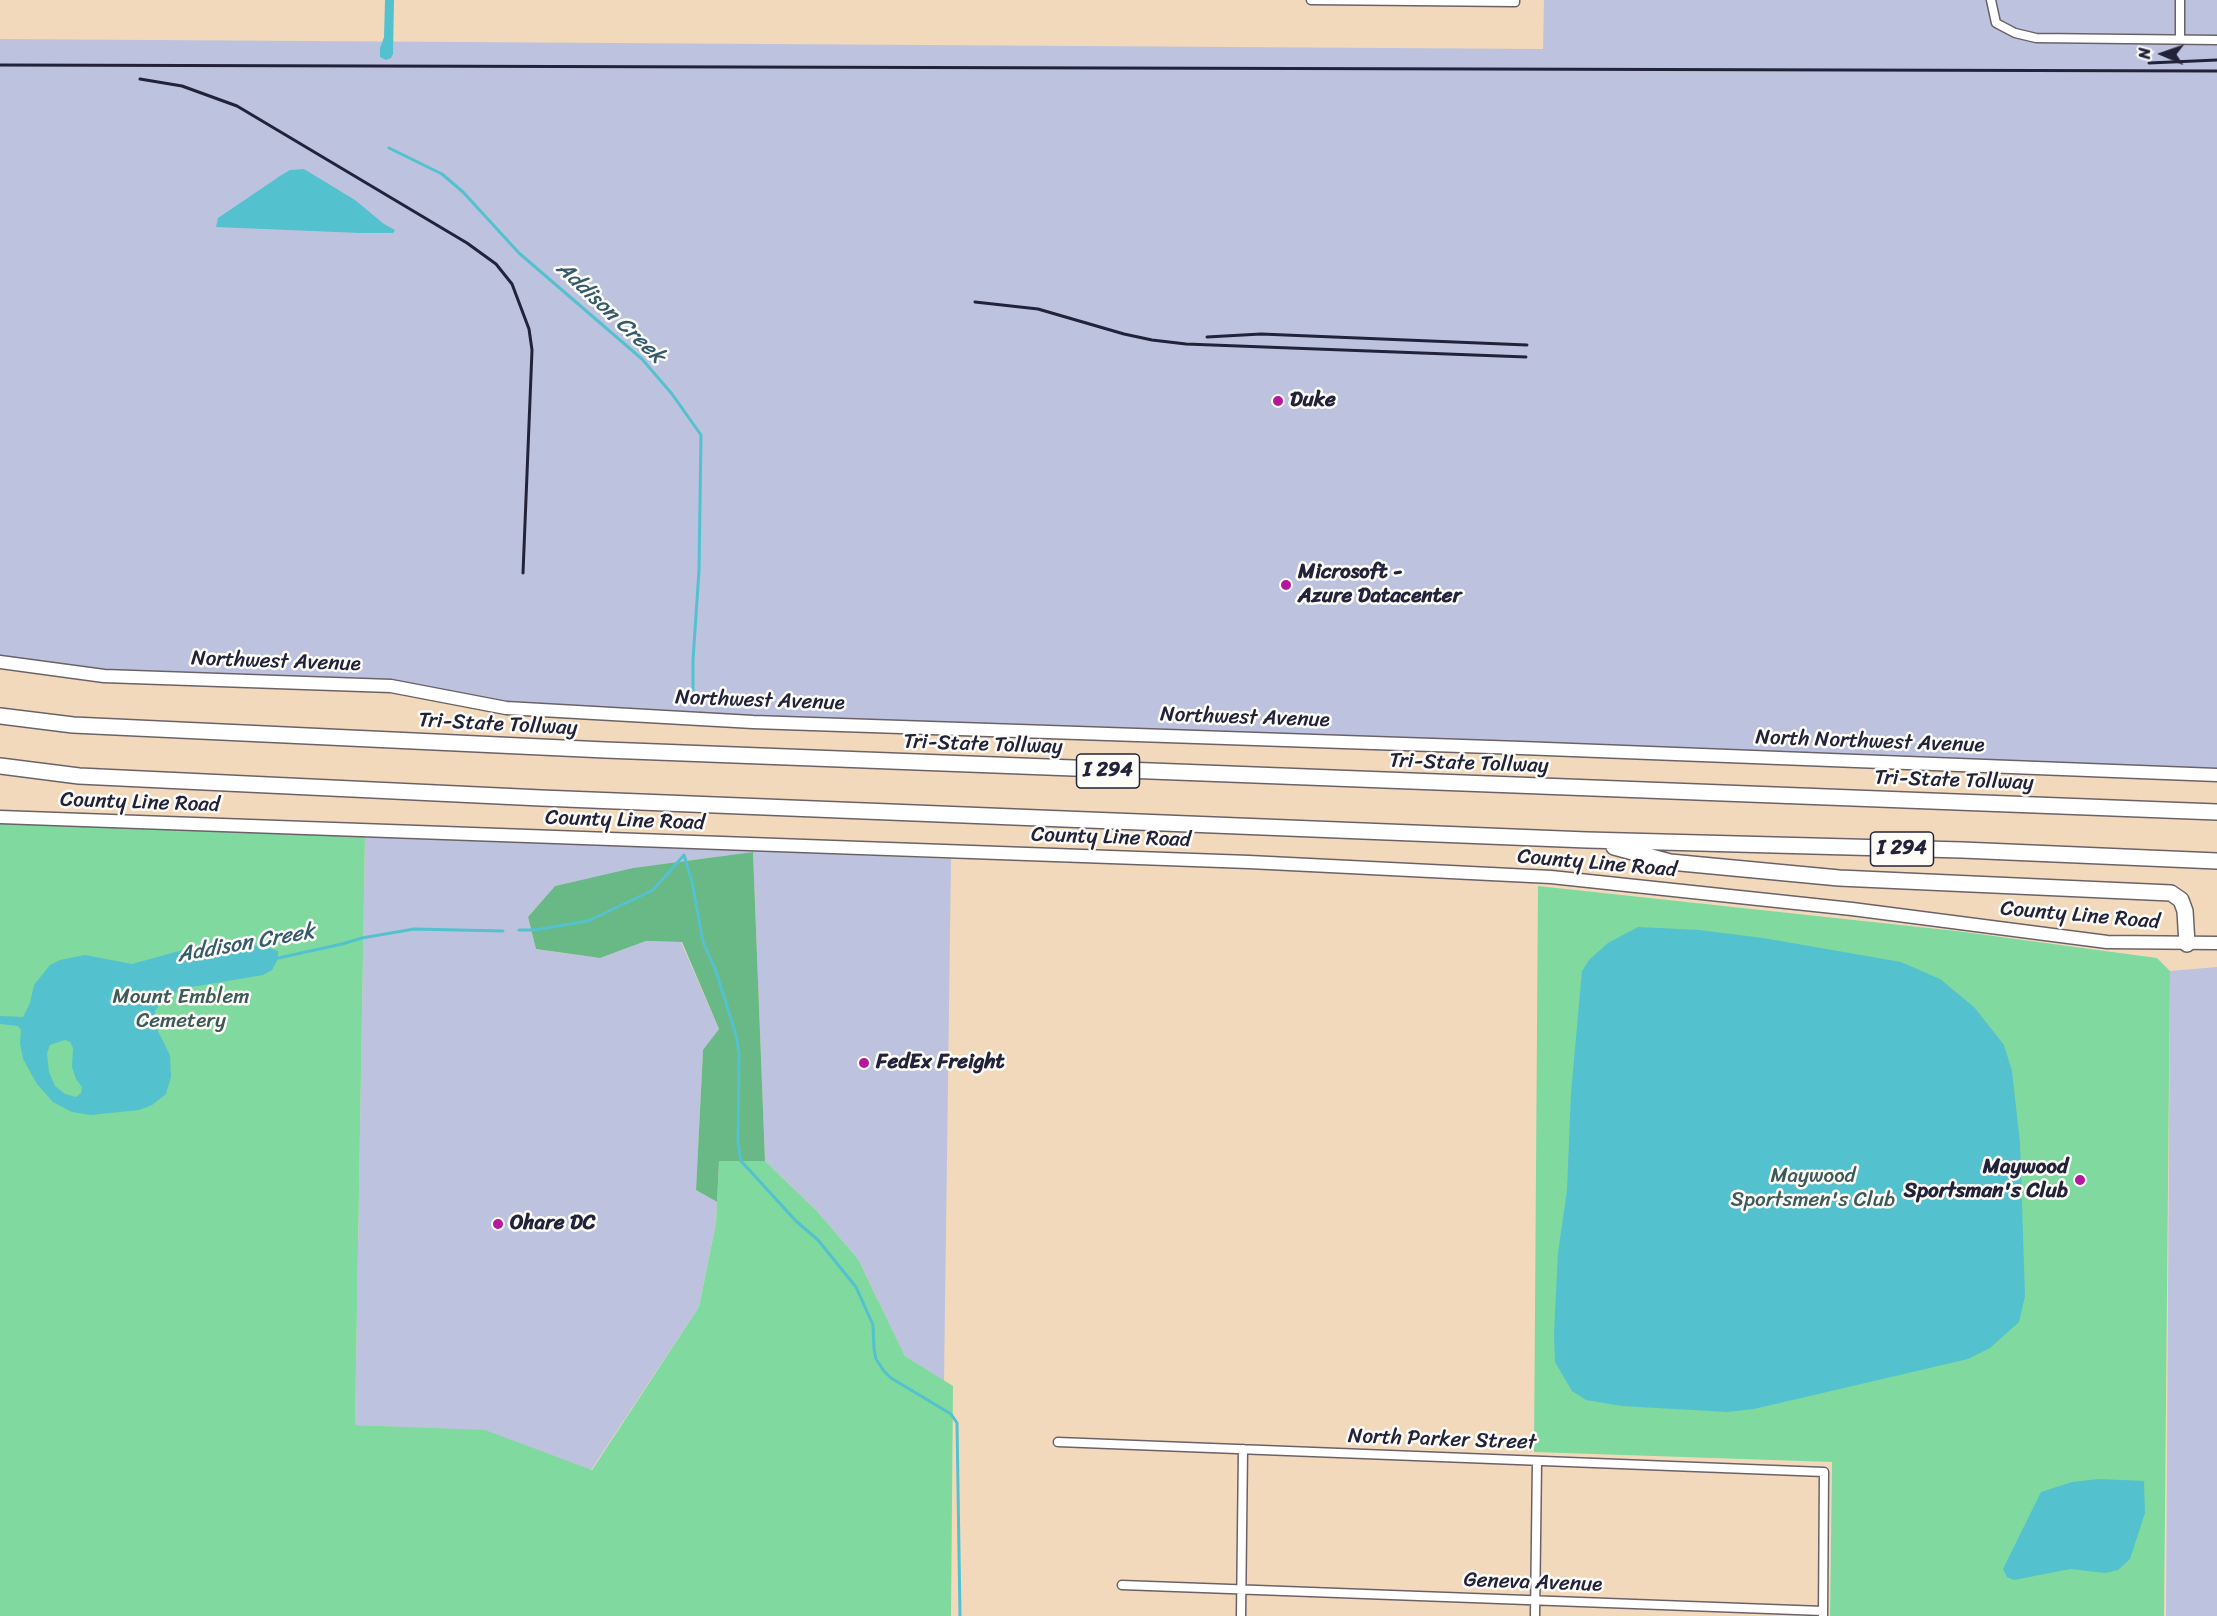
<!DOCTYPE html>
<style>
body{margin:0}
#map{position:relative;width:2217px;height:1616px;overflow:hidden;background:#f3d9bb;font-family:Sriracha,sans-serif}
canvas{display:block}
.north{position:absolute;left:2133px;top:24px;width:60px;height:60px;-webkit-text-stroke:4px #fdfcf7;paint-order:stroke;rotate:272deg;font-size:16px;font-weight:700;line-height:24px;text-align:center;color:#22223b}
.north::after{content:'';display:block;margin:auto;width:21px;height:27px;background:#22223b;clip-path:polygon(50% 0,100% 100%,50% 72%,0 100%)}
</style>
<div id="map">
<canvas width="2217" height="1616"></canvas>
<div class="north">N</div>
</div>
<script>
const ctx = document.querySelector('canvas').getContext('2d');
ctx.lineJoin = 'round';
function fill(path, color) {
  ctx.fillStyle = color;
  ctx.fill(path, 'evenodd');
}
function toPath(rows) {
  const path = new Path2D();
  for (const r of rows) {
    path.moveTo(r[0], r[1]);
    for (let i = 2; i < r.length; i += 2) path.lineTo(r[i], r[i + 1]);
  }
  return path;
}
function stroke(path, color, width, dash) {
  ctx.strokeStyle = color;
  ctx.lineWidth = width;
  ctx.lineCap = dash ? 'butt' : 'round';
  ctx.setLineDash(dash || []);
  ctx.stroke(path);
}
function write(font, color, halo, rows, align = 'center') {
  ctx.font = font + ' Sriracha,sans-serif';
  ctx.lineWidth = 5;
  ctx.setLineDash([]);
  ctx.textBaseline = 'middle';
  ctx.strokeStyle = halo;
  ctx.fillStyle = color;
  for (const [text, x, y, turn = 0] of rows) {
    ctx.save();
    ctx.translate(x, y);
    ctx.rotate((+turn || 0) * Math.PI / 180);
    ctx.textAlign = isNaN(turn) ? turn : align;
    if (halo) ctx.strokeText(text, 0, 0);
    ctx.fillText(text, 0, 0);
    ctx.restore();
  }
}
const industrial = toPath([
 [1544,0,2217,0,2217,775,506,708,391,686,104,676,0,661,0,39,1543,49],
 [365,835,951,859,944,1381,905,1356,858,1259,817,1211,765,1161,753,852,634,868,555,886,528,917,536,949,600,958,646,941,681,942,719,1029,703,1051,696,1190,717,1202,716,1223,699,1307,591,1470,485,1431,355,1425],
 [2217,967,2217,1616,2166,1616,2170,971]
]);
const green = toPath([
 [0,823,365,835,355,1425,485,1430,592,1470,699,1307,716,1223,719,1160,765,1161,817,1211,858,1259,905,1356,953,1386,951,1616,0,1616],
 [1538,886,1956,931,2157,958,2170,971,2164,1616,1830,1616,1832,1462,1534,1452]
]);
const forest = toPath([
 [753,852,765,1161,719,1161,717,1202,696,1190,703,1050,719,1029,682,942,646,941,600,958,536,949,528,917,555,886,633,868]
]);
const water = toPath([
 [385,0,394,0,393,54,391,58,386,60,380,57,380,48,384,37],
 [304,169,355,200,384,224,395,230,393,233,360,233,216,227,218,218,280,176,290,170],
 [1638,927,1699,930,1763,938,1901,962,1940,979,1974,1007,2004,1045,2012,1071,2020,1143,2025,1296,2019,1322,1990,1348,1968,1359,1754,1409,1727,1412,1622,1406,1586,1400,1572,1391,1555,1362,1554,1333,1558,1253,1567,1190,1571,1093,1582,971,1589,960,1608,943],
 [208,943,262,946,278,951,278,959,272,970,263,975,186,988,167,997,160,1004,155,1011,155,1019,157,1029,170,1055,171,1077,166,1094,152,1105,139,1110,110,1113,91,1115,72,1112,53,1102,37,1084,23,1059,20,1043,21,1030,18,1026,0,1024,0,1016,23,1017,30,1003,34,985,50,965,60,960,85,955,132,964],
 [65,1040,70,1042,73,1048,72,1067,76,1079,82,1087,81,1093,76,1097,65,1094,55,1086,49,1072,47,1053,50,1045],
 [2099,1479,2144,1481,2145,1513,2130,1559,2118,1570,2105,1573,2070,1569,2014,1580,2007,1577,2003,1569,2041,1492,2072,1482]
]);
const stream = toPath([
 [389,148,442,174,463,192,519,253,642,359,672,394,701,435,699,570,693,660,693,705],
 [684,855,692,882,703,942,716,971,736,1035,739,1053,738,1142,741,1161,796,1221,818,1240,856,1287,873,1325,874,1349,876,1359,884,1371,891,1378,951,1414,957,1423,960,1616],
 [519,930,534,930,588,921,653,890,684,855],
 [274,959,342,944,362,938,414,929,503,931]
]);
const street = toPath([
 [1311,0,1515,2,1515,0],
 [1991,0,1996,23,2015,33,2036,38,2217,40],
 [2180,39,2180,0],
 [1058,1442,1824,1472,1823,1616],
 [1122,1585,1823,1611],
 [1241,1616,1243,1449],
 [1535,1616,1537,1462]
]);
const secondary = toPath([
 [0,662,104,676,391,686,506,708,753,722,1521,748,2217,775],
 [0,817,1249,862,1551,877,1852,909,2107,942,2217,943]
]);
const highway = toPath([
 [0,716,73,725,605,750,2217,812],
 [0,766,79,776,541,798,1587,840,1962,850,2217,861],
 [1614,847,1670,862,1839,878,2171,893,2181,900,2185,911,2187,944]
]);
const rail = toPath([
 [2149,63,2217,60],
 [0,65,2217,71],
 [140,79,182,86,237,106,467,243,496,264,512,284,529,329,532,350,523,573],
 [975,302,1038,309,1124,334,1152,340,1186,344,1526,357],
 [1207,337,1261,334,1527,345]
]);
const markers = [
 [1278,401,6,"#b5179e"],
 [1286,585,6,"#b5179e"],
 [864,1063,6,"#b5179e"],
 [2080,1180,6,"#b5179e"],
 [498,1224,6,"#b5179e"]
];
const shields = [
 [1108,771,63],
 [1902,849,63]
];
const shieldNames = [
 ["I 294",1108,771],
 ["I 294",1902,849]
];
const poiNames = [
 ["Duke",1290,401],
 ["Microsoft -",1298,573],
 ["Azure Datacenter",1298,597],
 ["FedEx Freight",876,1063],
 ["Maywood",2068,1168,"right"],
 ["Sportsman's Club",2068,1192,"right"],
 ["Ohare DC",510,1224]
];
const streetNames = [
 ["Northwest Avenue",276,662,2],
 ["Northwest Avenue",760,701,2],
 ["Northwest Avenue",1245,718,2],
 ["Tri-State Tollway",498,725,3],
 ["North Northwest Avenue",1870,742,2],
 ["Tri-State Tollway",983,745,2],
 ["Tri-State Tollway",1469,764,2],
 ["Tri-State Tollway",1954,781,2],
 ["County Line Road",140,803,2],
 ["County Line Road",625,821,2],
 ["County Line Road",1111,838,2],
 ["County Line Road",1597,864,5],
 ["County Line Road",2080,916,5],
 ["North Parker Street",1442,1440,2],
 ["Geneva Avenue",1533,1583,2]
];
const parkNames = [
 ["Mount Emblem",181,998],
 ["Cemetery",181,1022],
 ["Maywood",1813,1177],
 ["Sportsmen's Club",1813,1201]
];
const waterNames = [
 ["Addison Creek",610,313,43],
 ["Addison Creek",246,944,-10]
];
fill(industrial, '#bdc3de');
fill(green, '#80d99f');
fill(forest, '#68b986');
fill(water, '#54c1ce');
stroke(stream, '#54c1ce', 3);
stroke(street, '#6b6268', 11);
stroke(secondary, '#6b6268', 15);
stroke(highway, '#6b6268', 18);
stroke(street, '#fff', 8);
stroke(secondary, '#fff', 12);
stroke(highway, '#fff', 15);
stroke(rail, '#22223b', 3);
for (const [x, y, r, color] of markers) {
  const dot = new Path2D();
  dot.arc(x, y, r, 0, 2 * Math.PI);
  ctx.fillStyle = color;
  ctx.fill(dot);
  stroke(dot, '#fdfcf7', 2);
}
for (const [x, y, w] of shields) {
  const box = new Path2D();
  box.roundRect(x - w / 2, y - 17, w, 34, 4.5);
  ctx.fillStyle = '#fdfcf7';
  ctx.fill(box);
  stroke(box, '#22223b', 1.5);
}
write('bold 20px', '#22223b', null, shieldNames);
write('bold 21px', '#22223b', '#fdfcf7', poiNames, 'left');
write('21px', '#22223b', '#fdfcf7', streetNames);
write('21px', '#3e5959', '#fdfcf7', parkNames);
write('italic 22px', '#345a6e', '#fdfcf7', waterNames);
</script>
